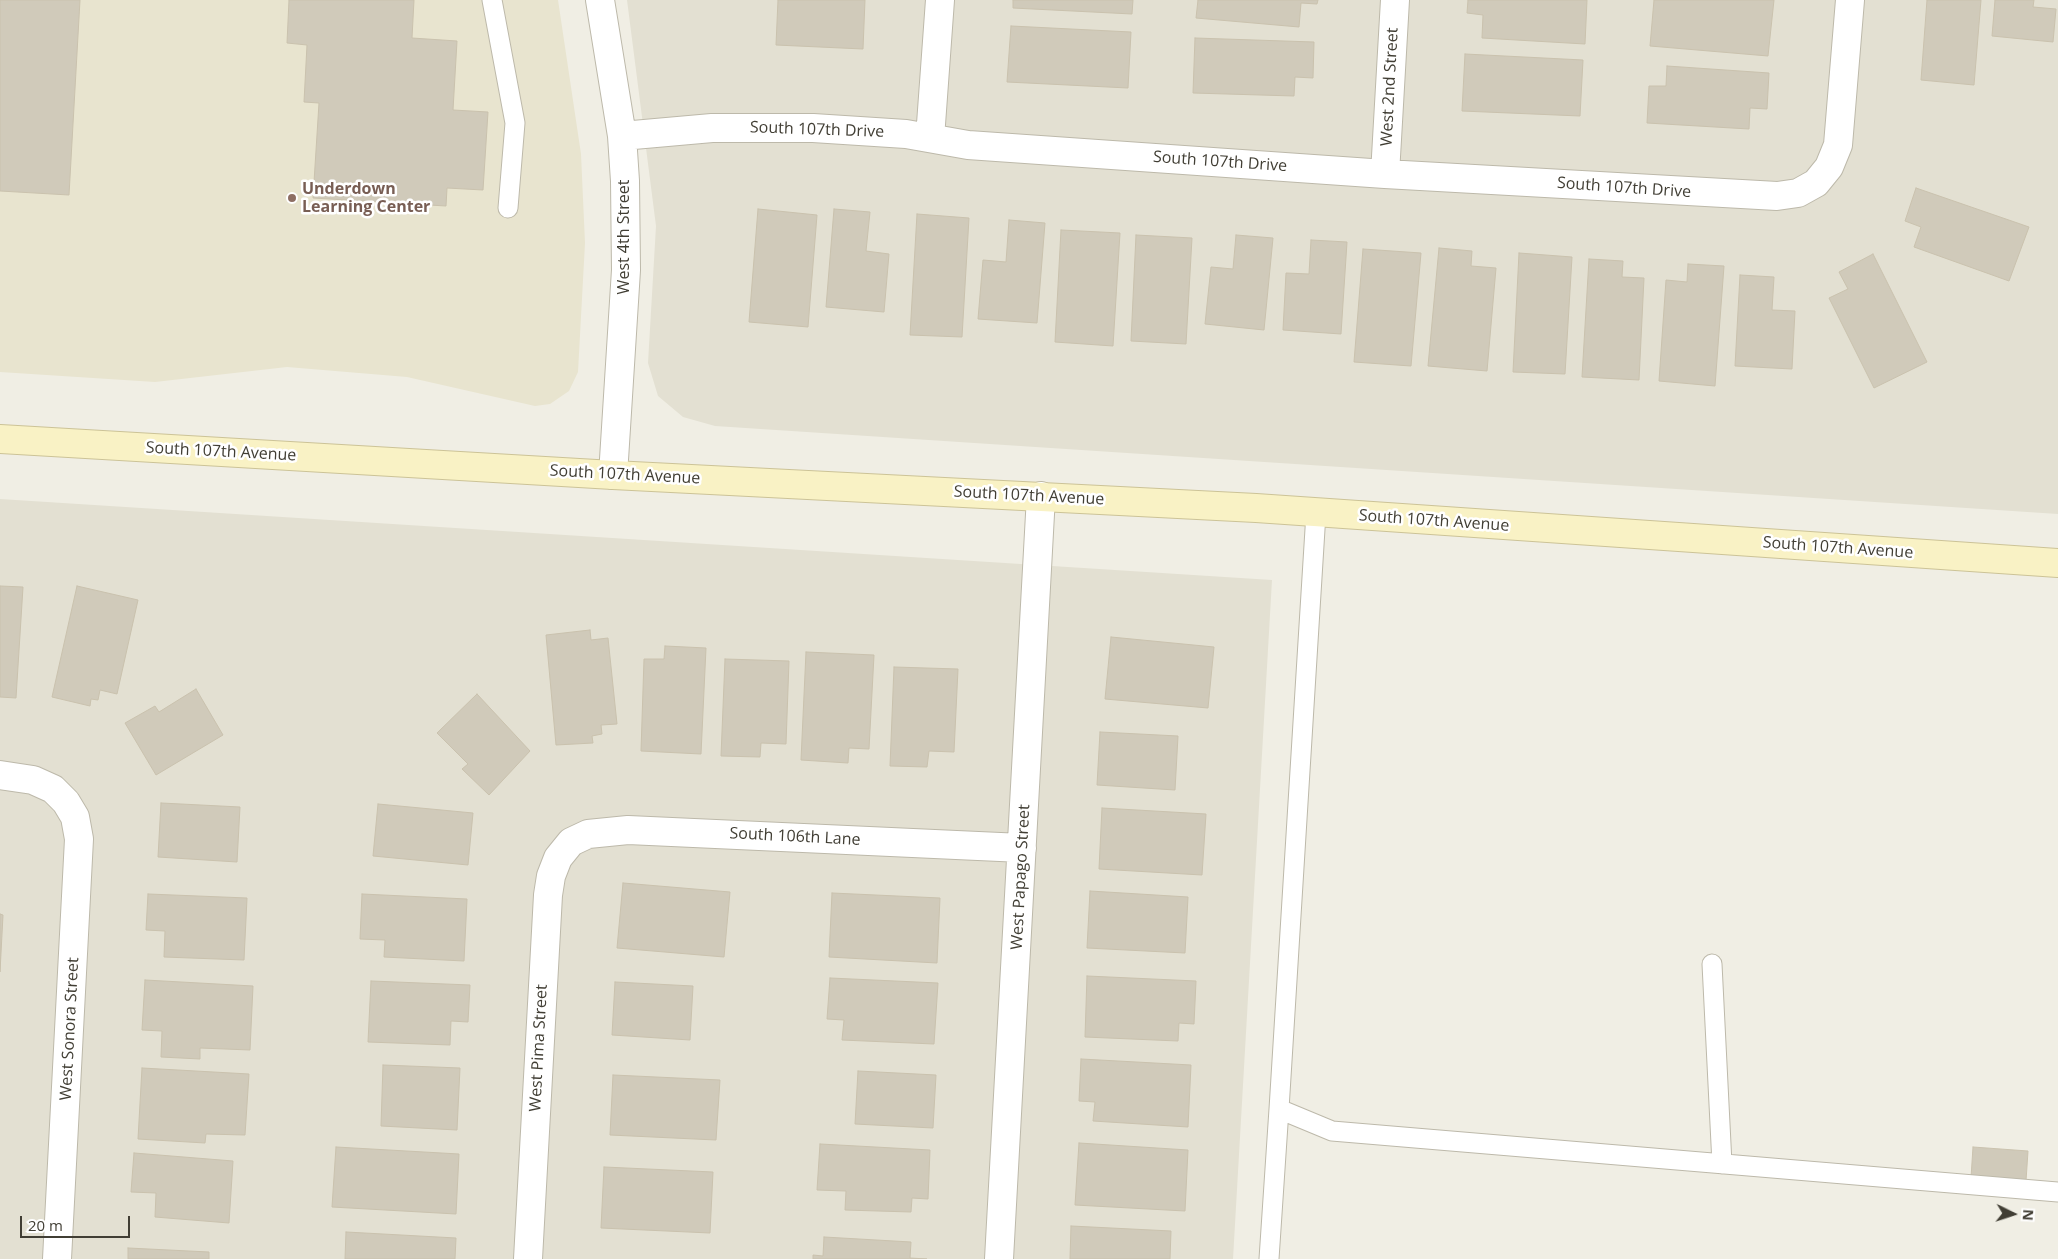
<!DOCTYPE html>
<style>
body{margin:0}
#map{position:relative;width:2058px;height:1259px;overflow:hidden;background:#f0eee4;font-family:"Open Sans",sans-serif}
canvas{display:block}
.north{position:absolute;left:1988px;top:1189px;width:50px;height:50px;-webkit-text-stroke:4px #fff;paint-order:stroke;rotate:94deg;font-size:14px;font-weight:700;line-height:20px;text-align:center;color:#413e34}
.north::after{content:'';display:block;margin:auto;width:18px;height:22px;background:#413e34;clip-path:polygon(50% 0,100% 100%,50% 72%,0 100%)}
.scale{position:absolute;left:20px;top:1216px;width:110px;height:22px;box-sizing:border-box;border:2px solid #413e34;border-top:0;padding-left:6px;font-size:15px;line-height:18px;white-space:nowrap;color:#413e34;-webkit-text-stroke:4px #fff;paint-order:stroke}
</style>
<div id="map">
<canvas width="2058" height="1259"></canvas>
<div class="north">N</div>
<div class="scale">20 m</div>
</div>
<script>
const ctx = document.querySelector('canvas').getContext('2d');
ctx.lineJoin = 'round';
function fill(path, color) {
  ctx.fillStyle = color;
  ctx.fill(path, 'evenodd');
}
function toPath(rows) {
  const path = new Path2D();
  for (const r of rows) {
    path.moveTo(r[0], r[1]);
    for (let i = 2; i < r.length; i += 2) path.lineTo(r[i], r[i + 1]);
  }
  return path;
}
function stroke(path, color, width, dash) {
  ctx.strokeStyle = color;
  ctx.lineWidth = width;
  ctx.lineCap = dash ? 'butt' : 'round';
  ctx.setLineDash(dash || []);
  ctx.stroke(path);
}
function write(font, color, halo, rows, align = 'center') {
  ctx.font = font + ' "Open Sans",sans-serif';
  ctx.lineWidth = 5;
  ctx.setLineDash([]);
  ctx.textBaseline = 'middle';
  ctx.strokeStyle = halo;
  ctx.fillStyle = color;
  for (const [text, x, y, turn = 0] of rows) {
    ctx.save();
    ctx.translate(x, y);
    ctx.rotate((+turn || 0) * Math.PI / 180);
    ctx.textAlign = isNaN(turn) ? turn : align;
    if (halo) ctx.strokeText(text, 0, 0);
    ctx.fillText(text, 0, 0);
    ctx.restore();
  }
}
const residential = toPath([
 [627,0,2058,0,2058,514,715,426,683,417,658,396,648,363,656,226],
 [0,499,1272,580,1233,1259,0,1259]
]);
const education = toPath([
 [0,0,558,0,581,154,585,243,578,372,569,391,550,404,535,406,407,377,287,367,155,382,0,372]
]);
const building = toPath([
 [0,0,80,0,69,195,0,191,0,0],
 [289,0,414,0,412,38,457,41,453,110,488,112,483,190,447,188,446,206,313,198,319,103,304,102,307,45,287,43,289,0],
 [778,0,865,0,863,49,776,45,778,0],
 [1013,0,1133,0,1132,14,1013,8,1013,0],
 [1198,0,1318,0,1317,4,1301,3,1299,27,1196,18,1198,0],
 [1468,0,1587,0,1585,44,1482,38,1483,15,1467,13,1468,0],
 [1654,0,1774,0,1768,56,1650,46,1654,0],
 [1927,0,1981,0,1974,85,1921,80,1927,0],
 [1995,0,2034,0,2033,7,2056,9,2053,42,1992,36,1995,0],
 [1011,26,1131,32,1128,88,1007,82,1011,26],
 [1195,38,1314,42,1313,78,1295,77,1294,96,1193,93,1195,38],
 [1465,54,1583,60,1580,116,1462,111,1465,54],
 [1667,66,1769,73,1767,109,1750,108,1749,129,1647,123,1649,86,1666,86,1667,66],
 [1916,188,2029,227,2009,281,1914,247,1921,227,1905,221,1916,188],
 [758,209,817,215,808,327,749,322,758,209],
 [834,209,870,212,866,251,889,254,884,312,826,307,834,209],
 [917,214,969,218,962,337,910,335,917,214],
 [1009,220,1045,223,1037,323,978,319,983,260,1006,262,1009,220],
 [1061,230,1120,233,1113,346,1055,342,1061,230],
 [1136,235,1192,238,1186,344,1131,341,1136,235],
 [1236,235,1273,238,1264,330,1205,324,1211,267,1233,269,1236,235],
 [1311,240,1347,242,1341,334,1283,330,1286,273,1309,274,1311,240],
 [1439,248,1472,251,1471,266,1496,268,1487,371,1428,366,1439,248],
 [1363,249,1421,253,1411,366,1354,362,1363,249],
 [1519,253,1572,257,1565,374,1513,372,1519,253],
 [1873,254,1927,362,1874,388,1829,298,1848,289,1839,272,1873,254],
 [1589,259,1623,261,1622,277,1644,278,1639,380,1582,377,1589,259],
 [1688,264,1724,266,1715,386,1659,381,1666,280,1687,282,1688,264],
 [1740,275,1774,277,1772,310,1795,311,1792,369,1735,366,1740,275],
 [0,586,23,587,16,698,0,697,0,586],
 [77,586,138,600,117,694,100,690,98,700,91,699,90,706,52,697,77,586],
 [590,630,591,640,608,638,617,724,601,725,602,734,592,736,593,743,556,745,546,635,590,630],
 [1111,637,1214,647,1208,708,1105,699,1111,637],
 [665,646,706,648,701,754,641,751,644,659,664,659,665,646],
 [806,652,874,655,869,749,849,748,848,763,801,760,806,652],
 [725,659,789,661,786,744,761,743,760,757,721,756,725,659],
 [894,667,958,669,954,752,929,751,927,767,890,766,894,667],
 [196,689,223,735,156,775,125,723,155,706,159,712,196,689],
 [477,694,530,751,489,795,462,769,468,764,437,733,477,694],
 [1100,732,1178,736,1175,790,1097,785,1100,732],
 [161,803,240,807,237,862,158,857,161,803],
 [378,804,473,813,468,865,373,856,378,804],
 [1102,808,1206,814,1202,875,1099,869,1102,808],
 [623,883,730,892,724,957,617,948,623,883],
 [1090,891,1188,897,1185,953,1087,948,1090,891],
 [832,893,940,898,937,963,829,957,832,893],
 [148,894,247,898,244,960,164,957,165,931,146,930,148,894],
 [362,894,467,899,464,961,384,957,385,940,360,939,362,894],
 [0,914,3,915,0,972,0,914],
 [1087,976,1196,981,1194,1024,1179,1023,1178,1041,1085,1037,1087,976],
 [830,978,938,983,934,1044,842,1040,844,1020,827,1019,830,978],
 [145,980,253,986,250,1050,200,1048,200,1059,161,1057,162,1031,142,1030,145,980],
 [371,981,470,985,468,1022,451,1021,450,1045,368,1042,371,981],
 [615,982,693,986,690,1040,612,1035,615,982],
 [1081,1059,1191,1065,1188,1127,1093,1121,1095,1102,1079,1101,1081,1059],
 [383,1065,460,1068,457,1130,381,1126,383,1065],
 [142,1068,249,1074,245,1135,206,1134,205,1143,138,1139,142,1068],
 [858,1071,936,1075,933,1128,855,1124,858,1071],
 [613,1075,720,1080,716,1140,610,1135,613,1075],
 [1079,1143,1188,1150,1185,1211,1075,1205,1079,1143],
 [820,1144,930,1150,928,1199,912,1198,911,1212,845,1210,846,1191,817,1190,820,1144],
 [336,1147,459,1154,456,1214,332,1207,336,1147],
 [1973,1147,2028,1151,2026,1181,1971,1178,1973,1147],
 [134,1153,233,1161,229,1223,155,1217,156,1193,131,1192,134,1153],
 [604,1167,713,1172,710,1233,601,1228,604,1167],
 [1071,1226,1171,1231,1170,1259,1070,1259,1071,1226],
 [346,1232,456,1238,455,1259,345,1259,346,1232],
 [824,1237,911,1242,910,1258,927,1259,813,1259,813,1255,823,1256,824,1237],
 [128,1248,209,1252,209,1259,128,1259,128,1248]
]);
const service = toPath([
 [492,0,515,123,508,208],
 [1316,513,1279,1109,1332,1131,2058,1192],
 [1712,964,1722,1164],
 [1269,1259,1279,1109]
]);
const minor = toPath([
 [600,0,622,136,625,181,626,270,613,475],
 [622,136,712,128,813,128,906,134,968,145,1385,174,1777,196,1798,193,1816,183,1829,167,1838,145,1850,0],
 [930,138,940,0],
 [1385,174,1395,0],
 [0,775,33,780,53,789,66,802,75,817,79,839,57,1259],
 [528,1259,548,895,551,876,558,858,571,842,588,834,628,830,1022,848],
 [999,1259,1041,496]
]);
const secondary = toPath([
 [0,439,613,475,1256,508,2058,563]
]);
const markers = [
 [292,198,5,"#8d6e63"]
];
const streetNames = [
 ["West 2nd Street",1390,87,-87],
 ["South 107th Drive",817,130,2],
 ["South 107th Drive",1220,162,4],
 ["South 107th Drive",1624,188,4],
 ["West 4th Street",624,237,-90],
 ["South 107th Avenue",221,452,3],
 ["South 107th Avenue",625,475,3],
 ["South 107th Avenue",1029,496,3],
 ["South 107th Avenue",1434,521,4],
 ["South 107th Avenue",1838,548,4],
 ["South 106th Lane",795,837,3],
 ["West Papago Street",1021,877,-87],
 ["West Sonora Street",70,1029,-87],
 ["West Pima Street",539,1048,-87]
];
const educationNames = [
 ["Underdown",302,189],
 ["Learning Center",302,207]
];
fill(residential, '#e3e0d2');
fill(education, '#e8e4cf');
fill(building, '#d0caba');
stroke(building, '#cac2ae', 1);
stroke(service, '#bdb9aa', 21);
stroke(minor, '#bdb9aa', 30);
stroke(secondary, '#ccc397', 30);
stroke(service, '#fff', 19);
stroke(minor, '#fff', 28);
stroke(secondary, '#f9f2c5', 28);
for (const [x, y, r, color] of markers) {
  const dot = new Path2D();
  dot.arc(x, y, r, 0, 2 * Math.PI);
  ctx.fillStyle = color;
  ctx.fill(dot);
  stroke(dot, '#fff', 2);
}
write('16px', '#413e34', '#fff', streetNames);
write('bold 16px', '#785e54', '#fff', educationNames, 'left');
</script>
